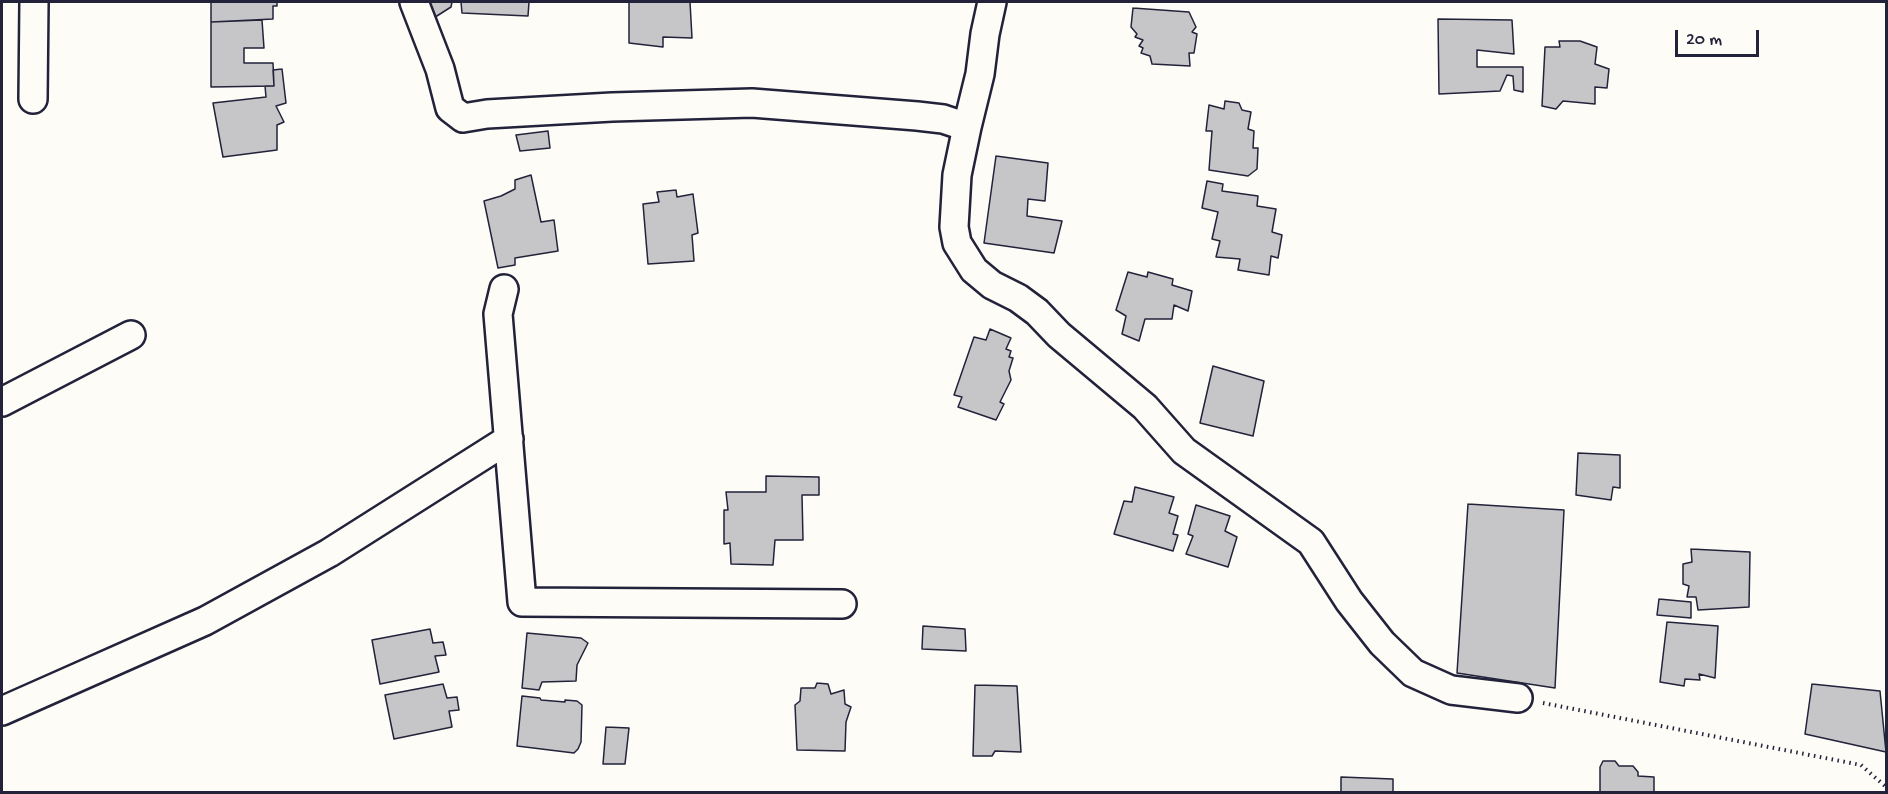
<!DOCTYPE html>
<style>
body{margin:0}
#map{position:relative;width:1888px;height:794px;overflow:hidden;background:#fdfcf7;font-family:"Gochi Hand",sans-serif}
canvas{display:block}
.frame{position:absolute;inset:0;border:3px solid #22223b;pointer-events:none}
.scale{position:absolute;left:1675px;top:30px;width:84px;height:27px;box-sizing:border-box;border:3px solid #22223b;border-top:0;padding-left:8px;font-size:18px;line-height:21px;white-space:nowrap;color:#22223b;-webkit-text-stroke:4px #fdfcf7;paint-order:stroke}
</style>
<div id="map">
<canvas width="1888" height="794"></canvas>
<div class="frame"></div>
<div class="scale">20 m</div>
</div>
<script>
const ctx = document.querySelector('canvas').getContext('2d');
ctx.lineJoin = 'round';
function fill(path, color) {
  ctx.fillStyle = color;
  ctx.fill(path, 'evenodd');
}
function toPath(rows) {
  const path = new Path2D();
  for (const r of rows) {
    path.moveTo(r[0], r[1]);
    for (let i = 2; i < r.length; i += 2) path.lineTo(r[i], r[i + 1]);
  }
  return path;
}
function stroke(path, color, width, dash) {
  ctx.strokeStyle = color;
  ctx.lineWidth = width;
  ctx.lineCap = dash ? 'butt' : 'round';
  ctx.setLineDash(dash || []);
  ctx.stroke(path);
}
const building = toPath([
 [211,2,277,2,277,6,273,6,273,19,211,22,211,2],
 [423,2,452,2,451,7,429,21,423,2],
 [461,2,529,2,528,16,462,13,461,2],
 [629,2,690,2,692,38,663,37,663,47,629,43,629,2],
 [1133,8,1189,12,1196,27,1192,32,1197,34,1194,53,1189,53,1190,66,1152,64,1150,56,1141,53,1143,48,1139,46,1143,40,1135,37,1137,34,1131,27,1133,8],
 [1438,19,1512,20,1514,54,1477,50,1477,67,1523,67,1523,92,1514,90,1513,76,1507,75,1500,91,1439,94,1438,19],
 [262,20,264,48,244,48,244,63,273,63,274,86,211,87,211,22,262,20],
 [1559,41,1580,41,1597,47,1595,64,1609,69,1607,88,1595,87,1595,104,1563,101,1556,109,1542,106,1545,47,1560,47,1559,41],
 [282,69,286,103,276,106,284,122,277,125,277,150,223,157,213,103,266,97,265,86,274,86,273,70,282,69],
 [1225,101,1239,103,1242,110,1251,112,1248,129,1254,131,1253,148,1258,148,1257,169,1248,176,1209,170,1212,131,1206,131,1209,105,1224,109,1225,101],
 [548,131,550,148,520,151,516,135,548,131],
 [996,156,1048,163,1045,201,1028,199,1027,216,1062,221,1054,253,984,243,996,156],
 [531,175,541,222,554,220,558,251,515,258,515,265,498,268,484,201,501,196,515,189,515,180,531,175],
 [1207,181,1223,184,1222,191,1258,196,1257,206,1276,209,1272,232,1282,235,1278,258,1271,256,1269,275,1238,270,1240,259,1216,257,1220,241,1212,239,1218,212,1202,208,1207,181],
 [676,190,677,197,693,194,698,233,692,235,694,261,648,264,643,204,659,202,657,192,676,190],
 [1128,272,1147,277,1148,272,1173,279,1172,285,1192,291,1188,311,1174,305,1172,319,1145,319,1139,341,1122,334,1126,316,1116,310,1128,272],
 [990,329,1011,338,1006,349,1011,351,1009,357,1013,358,1009,371,1011,380,1000,402,1004,404,996,420,958,407,962,397,954,395,974,337,986,340,990,329],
 [1213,366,1264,381,1253,436,1200,423,1213,366],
 [1578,453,1620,455,1620,488,1613,487,1611,500,1576,495,1578,453],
 [766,476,819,477,819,495,802,495,803,540,775,540,773,565,731,564,730,543,724,544,724,510,728,510,726,492,766,492,766,476],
 [1135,487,1174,497,1169,513,1178,516,1173,534,1178,535,1173,551,1114,534,1124,501,1132,502,1135,487],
 [1468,504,1564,510,1555,688,1457,673,1468,504],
 [1196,505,1230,516,1225,531,1237,537,1228,567,1186,554,1193,536,1188,534,1196,505],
 [1691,549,1750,552,1749,607,1698,610,1696,597,1687,597,1689,586,1683,584,1683,564,1692,562,1691,549],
 [1659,599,1691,602,1691,618,1657,615,1659,599],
 [1667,622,1718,626,1715,678,1699,674,1700,680,1685,679,1684,686,1660,682,1667,622],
 [923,626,965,629,966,651,922,649,923,626],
 [430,629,433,643,443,642,446,655,435,656,439,672,380,684,372,640,430,629],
 [527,633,581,638,588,643,577,665,576,681,542,682,539,690,522,688,527,633],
 [817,683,828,684,831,694,844,690,845,704,851,707,846,722,845,751,797,750,795,705,800,701,801,688,815,688,817,683],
 [443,684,447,698,457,697,459,710,449,711,452,727,394,739,385,695,443,684],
 [1812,684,1880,691,1886,752,1805,734,1812,684],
 [975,685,1017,686,1021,752,995,751,992,756,973,756,975,685],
 [522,696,540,698,541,700,565,702,565,700,577,701,582,705,581,742,578,749,574,753,517,746,522,696],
 [606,727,629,728,625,764,603,764,606,727],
 [1603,761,1615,761,1619,766,1633,766,1638,772,1638,776,1654,777,1654,792,1600,792,1600,767,1603,761],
 [1341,777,1393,779,1393,792,1341,792,1341,777]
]);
const path = toPath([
 [1543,703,1861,765,1886,787]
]);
const minor = toPath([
 [414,2,440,69,450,108,463,118,487,114,612,107,752,103,917,116,943,119,967,127,980,74,985,34,992,2],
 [33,99,34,2],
 [967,127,957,175,954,227,957,243,974,270,992,285,1018,298,1037,312,1059,335,1145,407,1184,451,1311,542,1349,601,1382,643,1413,673,1451,690,1518,698],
 [504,289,498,314,522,602,842,604],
 [2,402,131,335],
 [2,711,205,621,329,553,509,439]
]);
fill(building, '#c6c6c8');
stroke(building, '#22223b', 1.5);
stroke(minor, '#22223b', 32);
stroke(path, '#22223b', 4, [1.5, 4.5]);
stroke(minor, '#fdfcf7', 27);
</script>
